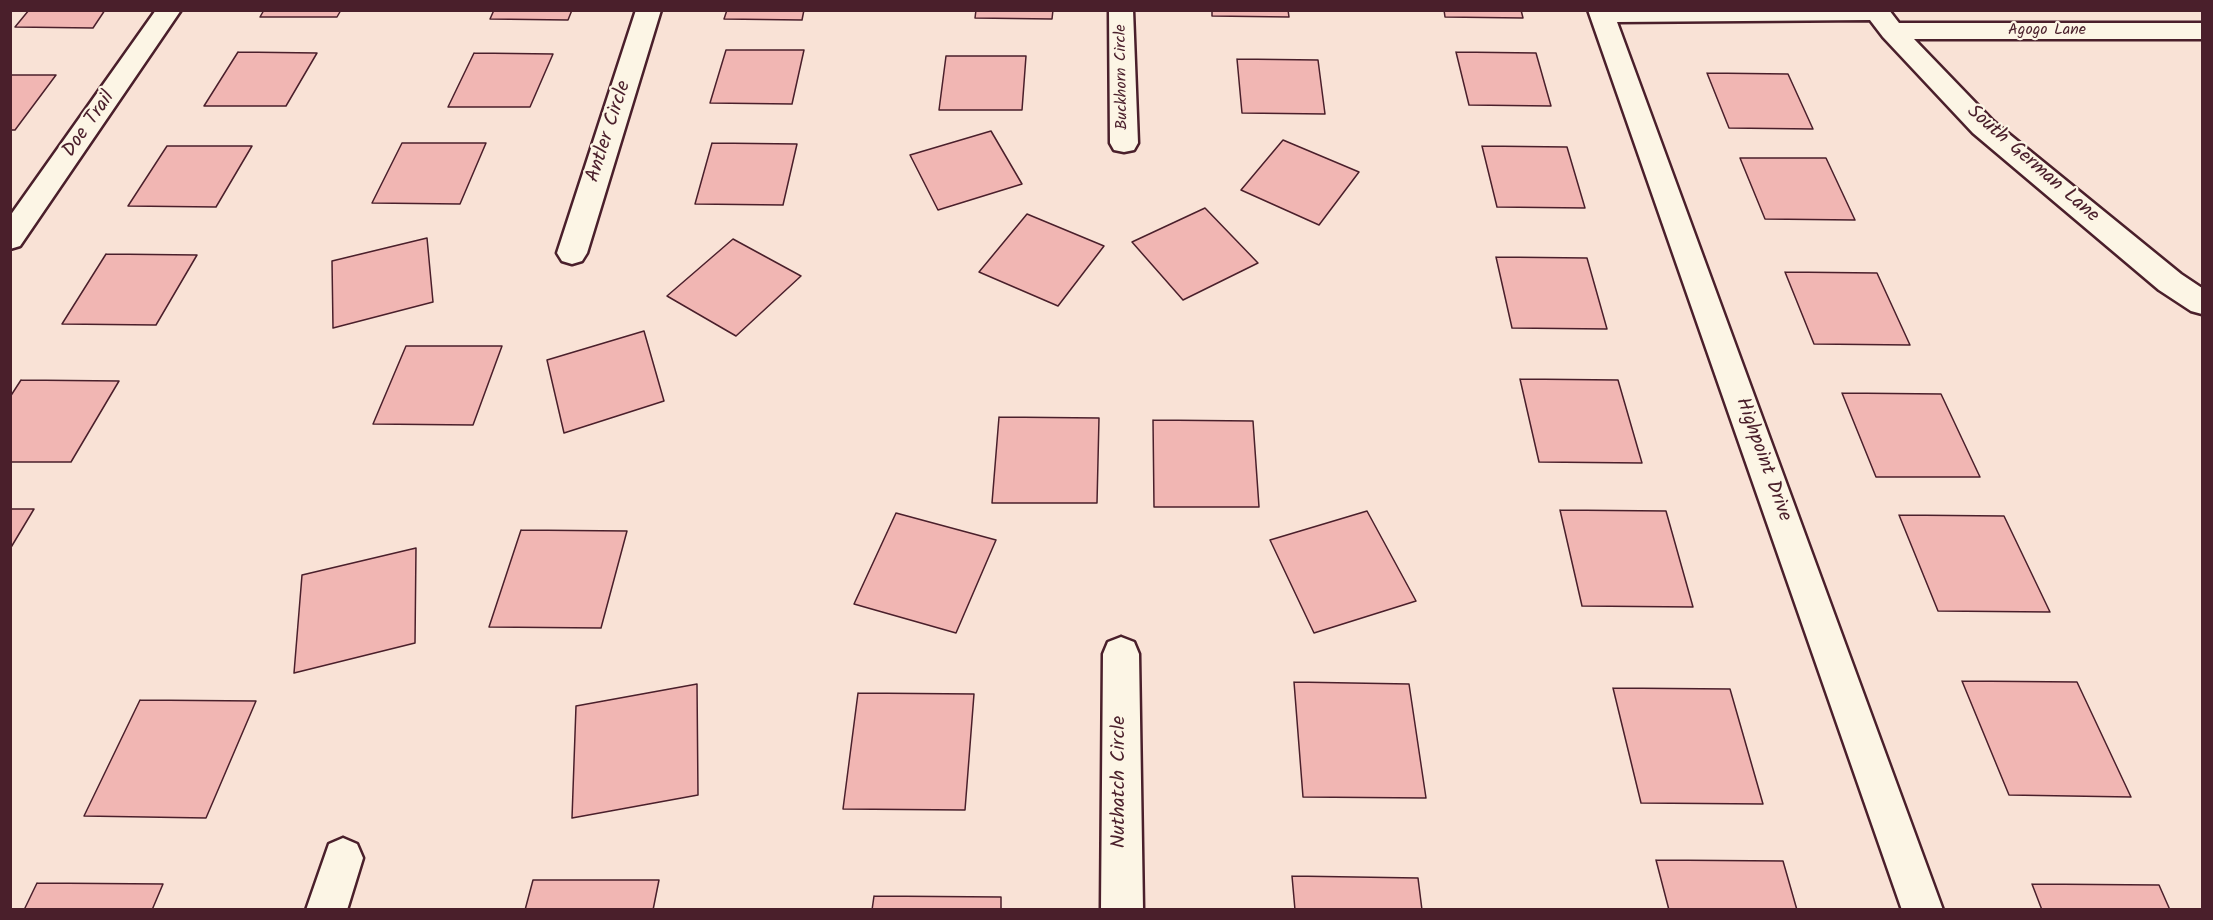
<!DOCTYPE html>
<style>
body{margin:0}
#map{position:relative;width:2213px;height:920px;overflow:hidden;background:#f9e2d6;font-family:Kalam,sans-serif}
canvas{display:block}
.frame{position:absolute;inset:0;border:12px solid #4a1f2b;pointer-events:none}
</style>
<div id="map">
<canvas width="2213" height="920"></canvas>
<div class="frame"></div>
</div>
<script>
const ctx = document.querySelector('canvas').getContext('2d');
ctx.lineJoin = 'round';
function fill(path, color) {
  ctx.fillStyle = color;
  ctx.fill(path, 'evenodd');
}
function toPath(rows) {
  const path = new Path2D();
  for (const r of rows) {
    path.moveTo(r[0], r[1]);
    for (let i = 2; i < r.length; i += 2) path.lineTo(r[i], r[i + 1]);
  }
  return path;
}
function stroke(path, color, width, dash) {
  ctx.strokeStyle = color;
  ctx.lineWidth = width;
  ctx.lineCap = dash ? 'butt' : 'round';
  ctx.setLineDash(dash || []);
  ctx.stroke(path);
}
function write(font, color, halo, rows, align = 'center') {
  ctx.font = font + ' Kalam,sans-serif';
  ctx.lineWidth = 4.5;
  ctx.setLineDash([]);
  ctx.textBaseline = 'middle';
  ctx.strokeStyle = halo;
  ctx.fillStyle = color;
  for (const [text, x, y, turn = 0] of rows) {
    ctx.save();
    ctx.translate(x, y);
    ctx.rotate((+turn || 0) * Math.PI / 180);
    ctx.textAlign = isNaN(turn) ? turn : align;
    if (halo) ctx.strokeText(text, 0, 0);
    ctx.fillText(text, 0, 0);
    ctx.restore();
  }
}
const building = toPath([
 [29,10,105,10,93,28,15,27,29,10],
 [264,10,341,10,337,17,260,17,264,10],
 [494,10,572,10,568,20,490,19,494,10],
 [727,10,804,10,802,20,724,19,727,10],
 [976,10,1053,10,1052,19,975,18,976,10],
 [1212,10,1288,10,1289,17,1212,16,1212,10],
 [1444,10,1521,10,1523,18,1445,17,1444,10],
 [726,50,804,50,792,104,710,103,726,50],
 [238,52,317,53,286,106,204,106,238,52],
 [1456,52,1536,53,1551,106,1469,105,1456,52],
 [474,53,553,54,530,107,448,107,474,53],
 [946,56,1026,56,1022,110,939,110,946,56],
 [1237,59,1318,60,1325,114,1242,113,1237,59],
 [1707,73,1788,74,1813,129,1729,128,1707,73],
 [10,75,56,75,15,130,10,130,10,75],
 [991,131,1022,184,938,210,910,155,991,131],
 [1283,140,1359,172,1319,225,1241,190,1283,140],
 [402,143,486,143,460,204,372,203,402,143],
 [712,143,797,144,783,205,695,204,712,143],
 [167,146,252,146,216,207,128,206,167,146],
 [1482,146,1567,147,1585,208,1497,207,1482,146],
 [1740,158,1826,158,1855,220,1765,219,1740,158],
 [1205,208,1258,263,1183,300,1132,242,1205,208],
 [1027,214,1104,246,1058,306,979,272,1027,214],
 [427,238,433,302,333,328,332,261,427,238],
 [733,239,801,276,736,336,667,296,733,239],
 [106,254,197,255,156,325,62,324,106,254],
 [1496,257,1587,258,1607,329,1512,328,1496,257],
 [1785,272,1877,273,1910,345,1814,344,1785,272],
 [644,331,664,401,564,433,547,360,644,331],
 [406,346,502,346,473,425,373,424,406,346],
 [1520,379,1618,380,1642,463,1539,462,1520,379],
 [21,380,119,381,71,462,10,462,10,397,21,380],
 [1842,393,1941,394,1980,477,1876,477,1842,393],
 [999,417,1099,418,1097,503,992,503,999,417],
 [1153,420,1253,421,1259,507,1154,507,1153,420],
 [10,509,34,509,10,549,10,509],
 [1560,510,1666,511,1693,607,1582,606,1560,510],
 [1367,511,1416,601,1314,633,1270,540,1367,511],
 [896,513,996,540,956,633,854,604,896,513],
 [1899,515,2004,516,2050,612,1938,611,1899,515],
 [521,530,627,531,601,628,489,627,521,530],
 [416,548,415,643,294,673,302,575,416,548],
 [1962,681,2077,682,2131,797,2009,795,1962,681],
 [1294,682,1409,684,1426,798,1303,797,1294,682],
 [697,684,698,795,572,818,576,706,697,684],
 [1613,688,1730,689,1763,804,1641,803,1613,688],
 [858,693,974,694,965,810,843,809,858,693],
 [140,700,256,701,206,818,84,816,140,700],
 [1656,860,1783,861,1797,910,1669,910,1656,860],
 [1292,876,1418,878,1422,910,1295,910,1292,876],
 [533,880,659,880,653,910,525,910,533,880],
 [37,883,163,884,152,910,24,910,37,883],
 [2032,884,2159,885,2170,910,2042,910,2032,884],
 [874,896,1001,897,1001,910,872,910,874,896]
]);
const minor = toPath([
 [156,10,181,10,20,246,10,249,10,216,156,10],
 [636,10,661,10,587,253,582,261,572,264,562,261,557,253,636,10],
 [1109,10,1133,10,1138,143,1134,150,1124,152,1114,150,1110,143,1109,10],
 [1588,10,1889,10,1899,23,2202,23,2202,39,1914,39,1993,121,2181,274,2202,288,2202,314,2191,311,2159,290,1973,133,1883,37,1870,20,1617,22,1943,910,1902,910,1588,10],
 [1121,637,1134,642,1139,654,1143,910,1101,910,1103,654,1108,642,1121,637],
 [343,838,357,844,363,858,347,910,306,910,329,844,343,838]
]);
const farStreetnames = [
 ["Agogo Lane",2047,31],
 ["Buckhorn Circle",1123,77,-91]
];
const streetNames = [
 ["Doe Trail",90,125,-55],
 ["Antler Circle",610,132,-72],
 ["South German Lane",2032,165,41],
 ["Highpoint Drive",1762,460,70],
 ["Nuthatch Circle",1121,782,-90]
];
fill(building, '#f1b6b3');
stroke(building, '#4a1f2b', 1.5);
stroke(minor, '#4a1f2b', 5);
fill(minor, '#fcf5e5');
write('16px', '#4a1f2b', '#fcf5e5', farStreetnames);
write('20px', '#4a1f2b', '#fcf5e5', streetNames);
</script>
